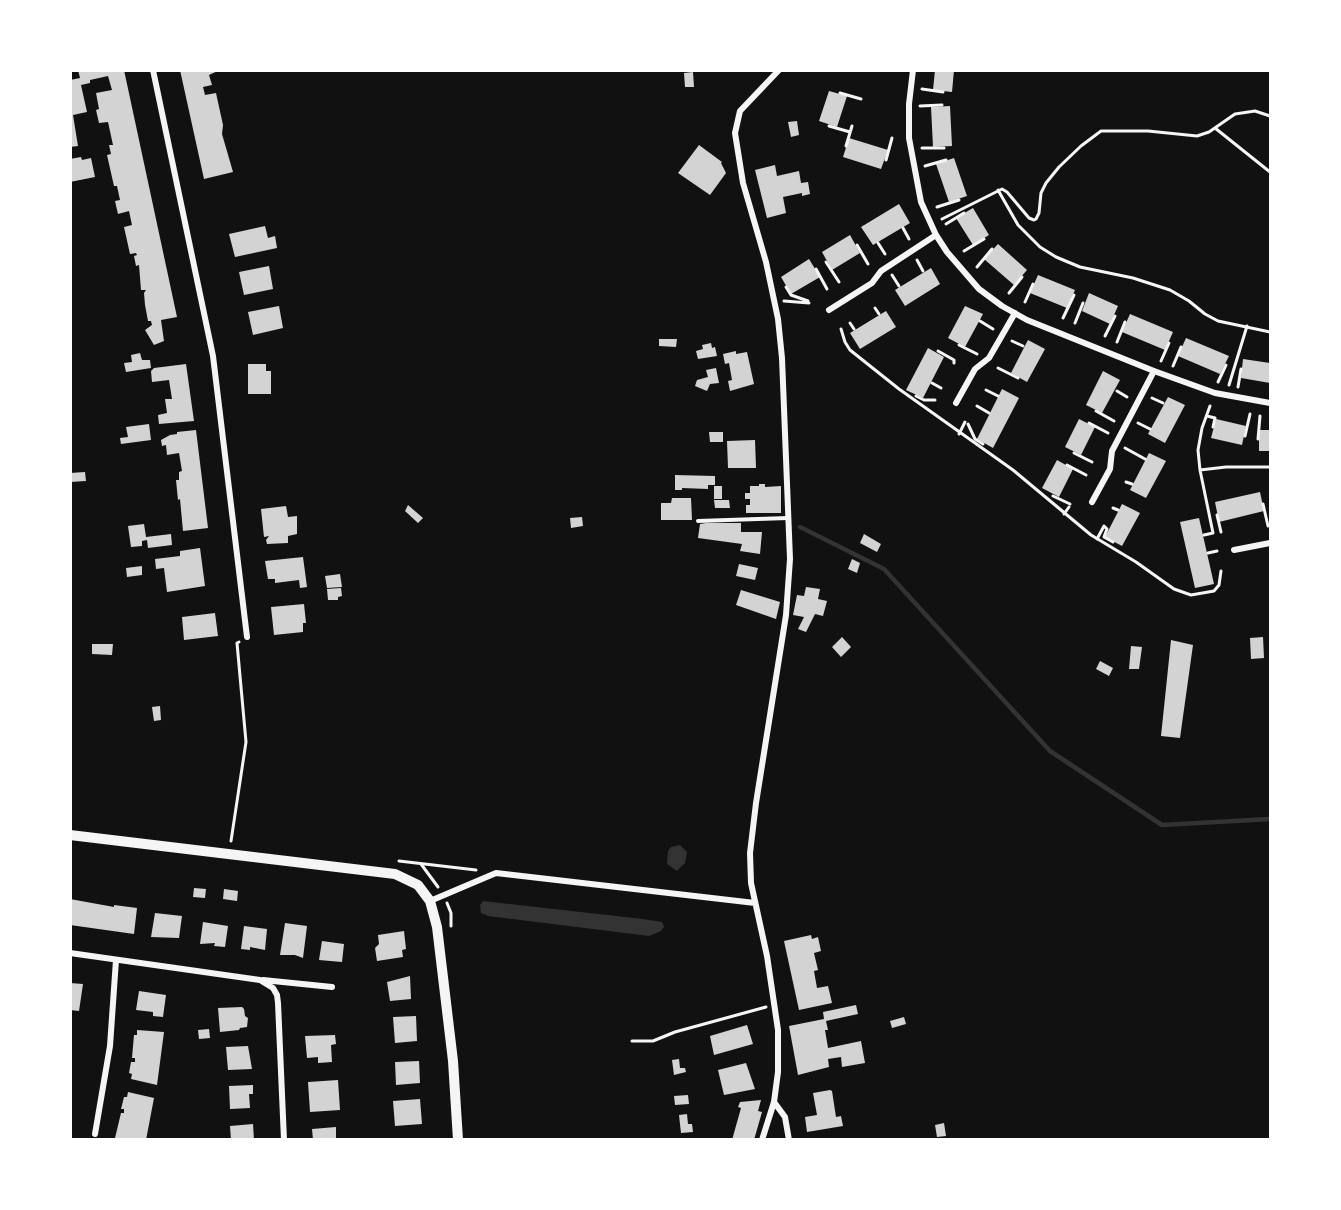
<!DOCTYPE html>
<style>
body{margin:0}
#map{position:relative;width:1341px;height:1210px;overflow:hidden;background:#111;font-family:"Work Sans",sans-serif}
canvas{display:block}
.frame{position:absolute;inset:0;border:72px solid #fff;pointer-events:none}
</style>
<div id="map">
<canvas width="1341" height="1210"></canvas>
<div class="frame"></div>
</div>
<script>
const ctx = document.querySelector('canvas').getContext('2d');
ctx.lineJoin = 'round';
function fill(path, color) {
  ctx.fillStyle = color;
  ctx.fill(path, 'evenodd');
}
function toPath(rows) {
  const path = new Path2D();
  for (const r of rows) {
    path.moveTo(r[0], r[1]);
    for (let i = 2; i < r.length; i += 2) path.lineTo(r[i], r[i + 1]);
  }
  return path;
}
function stroke(path, color, width, dash) {
  ctx.strokeStyle = color;
  ctx.lineWidth = width;
  ctx.lineCap = dash ? 'butt' : 'round';
  ctx.setLineDash(dash || []);
  ctx.stroke(path);
}
const water = toPath([
 [680,845,687,852,685,863,677,871,667,864,668,851,671,847],
 [483,901,643,919,662,922,664,927,661,931,649,936,488,916,481,913,480,905]
]);
const stream = toPath([
 [800,527,884,569,1050,751,1162,825,1270,819]
]);
const building = toPath([
 [78,70,124,70,177,317,161,320,164,341,154,345,145,330,152,325,151,321,148,321,145,305,144,293,146,290,141,290,139,265,136,266,134,256,137,255,136,253,130,254,124,227,132,225,129,211,118,214,115,201,120,200,117,186,114,186,107,155,111,154,109,145,113,145,108,122,99,123,96,110,99,109,96,93,112,90,108,76,90,80,90,83,81,85,87,112,73,115,78,146,70,147,70,80,80,78],
 [180,70,220,70,209,75,212,85,203,87,205,95,216,93,223,125,222,134,233,172,204,179],
 [935,70,954,70,952,92,933,90],
 [693,72,694,87,685,87,684,73],
 [829,91,847,96,837,127,819,121],
 [950,106,952,146,933,147,931,107],
 [797,121,799,135,791,137,788,122],
 [849,138,888,150,881,169,843,157],
 [699,145,722,162,721,163,726,173,710,195,678,173],
 [81,157,82,160,91,158,95,177,70,182,70,159],
 [954,158,967,196,949,202,936,164],
 [775,165,777,176,799,171,801,183,808,182,810,194,802,196,802,193,783,197,786,213,767,218,755,170],
 [899,204,910,223,873,245,861,227],
 [973,208,989,235,973,245,956,218],
 [265,226,268,238,275,236,277,248,235,257,229,234],
 [850,235,860,253,832,270,822,252],
 [998,244,1027,270,1014,285,984,259],
 [809,259,820,277,791,294,781,277],
 [269,266,273,289,244,295,239,272],
 [931,268,940,284,905,306,895,290],
 [1038,275,1075,290,1067,308,1030,293],
 [1089,293,1118,306,1110,324,1082,311],
 [279,306,283,328,253,335,248,312],
 [965,306,983,314,965,347,948,338],
 [886,311,896,327,860,349,850,333],
 [1130,314,1173,332,1165,350,1122,332],
 [1186,338,1229,356,1220,374,1178,356],
 [659,339,677,339,676,347,659,346],
 [1028,340,1045,349,1027,382,1011,373],
 [711,343,712,348,715,347,717,356,698,359,696,351,703,349,702,345],
 [928,348,944,357,923,398,906,390],
 [736,351,736,354,747,352,754,384,730,391,728,381,732,380,729,363,725,364,723,354],
 [140,353,142,360,150,360,151,368,126,372,124,363,132,362,131,355],
 [1243,359,1270,363,1270,383,1241,378],
 [186,364,194,421,159,424,158,415,167,413,165,399,172,399,169,380,152,382,151,371,154,368],
 [248,364,266,364,266,371,271,371,271,394,248,394],
 [716,368,719,383,710,384,707,391,695,386,697,380,708,377,706,370],
 [1103,371,1120,380,1102,413,1086,405],
 [1002,389,1019,398,993,448,977,439],
 [1168,397,1185,405,1165,443,1148,434],
 [1079,419,1095,427,1081,455,1065,447],
 [1216,419,1246,426,1242,445,1211,438],
 [149,424,151,440,121,444,120,438,128,437,126,427],
 [196,430,208,528,183,531,180,499,178,500,176,480,179,480,179,472,182,471,179,453,167,455,166,445,162,446,161,440,170,435,177,434,177,432],
 [1259,430,1270,430,1270,451,1259,451],
 [709,432,723,432,723,442,710,442],
 [755,440,756,468,728,468,727,441],
 [1149,453,1166,461,1146,498,1130,490],
 [1057,460,1073,469,1059,497,1042,488],
 [85,472,86,481,70,482,70,473],
 [675,475,715,476,715,485,708,485,708,489,682,488,682,490,675,490],
 [759,484,765,484,765,487,781,486,781,513,746,513,746,505,750,505,750,499,745,499,745,493,750,493,750,486,759,486],
 [714,486,722,486,722,499,714,499],
 [1260,492,1264,511,1219,522,1215,502],
 [672,498,691,498,692,520,661,520,661,503,671,503],
 [714,500,729,500,730,508,715,508],
 [1122,504,1140,513,1122,546,1105,537],
 [408,505,423,518,418,523,405,511],
 [286,506,288,517,297,516,297,534,288,536,288,543,267,544,266,540,269,536,264,537,261,509],
 [582,517,583,526,571,528,570,518],
 [1199,518,1214,584,1195,588,1180,522],
 [706,523,741,523,741,532,762,532,760,554,740,551,742,544,698,538,700,524],
 [144,524,146,537,171,534,172,545,148,548,147,540,142,541,142,546,131,547,128,526],
 [864,534,881,544,877,552,860,543],
 [200,548,205,586,167,592,164,568,156,569,155,559,180,556,180,551],
 [303,557,307,587,300,588,299,580,275,583,275,579,268,579,265,561],
 [852,559,860,563,857,573,848,569],
 [739,564,758,568,755,580,736,576],
 [142,566,142,575,127,577,126,568],
 [340,574,342,587,327,588,325,576],
 [806,587,820,589,818,599,827,601,823,616,815,614,806,632,798,629,804,617,793,615,797,595,804,596],
 [341,588,342,596,338,597,338,600,328,600,327,589],
 [741,590,780,602,776,619,736,605],
 [304,604,306,623,303,623,303,632,274,635,271,607],
 [215,613,218,636,184,640,182,617],
 [842,637,851,647,841,657,832,647],
 [1263,637,1264,658,1251,659,1250,638],
 [1171,640,1193,645,1180,738,1161,736],
 [92,644,113,644,112,655,92,654],
 [1131,646,1142,647,1139,669,1129,669],
 [1100,661,1113,668,1109,676,1096,669],
 [160,706,161,720,154,721,152,707],
 [194,888,206,889,205,898,193,897],
 [224,889,238,891,237,901,223,899],
 [70,899,114,907,114,905,137,908,134,934,70,925],
 [155,913,182,916,179,938,151,937],
 [203,922,228,926,225,947,214,946,215,943,200,944],
 [285,923,307,926,303,958,295,955,280,955],
 [244,926,267,929,265,950,250,947,250,950,241,949],
 [404,931,406,949,402,950,403,957,377,961,375,948,379,944,378,935],
 [811,935,812,939,818,937,821,951,814,953,818,970,814,971,817,988,828,986,832,1003,799,1010,784,941],
 [322,941,344,944,342,962,319,960],
 [410,976,411,999,390,1001,387,982],
 [70,983,83,984,79,1011,70,1010],
 [139,991,166,995,163,1017,153,1016,153,1012,136,1010],
 [856,1005,858,1014,826,1021,828,1030,825,1030,828,1048,861,1041,865,1063,842,1067,841,1057,828,1059,829,1067,798,1075,789,1026,824,1019,823,1012],
 [242,1007,244,1009,245,1016,248,1018,247,1027,240,1028,239,1030,220,1032,218,1008],
 [416,1016,417,1041,395,1043,393,1017],
 [904,1017,906,1024,892,1028,890,1021],
 [747,1025,753,1044,714,1055,710,1036],
 [209,1029,210,1038,199,1039,198,1030],
 [137,1030,164,1032,157,1085,131,1079,132,1074,129,1073,131,1062,135,1062,135,1058,132,1058,134,1035,137,1035],
 [335,1035,336,1044,331,1045,332,1062,318,1063,318,1057,307,1058,305,1036],
 [248,1046,252,1069,228,1070,226,1047],
 [679,1059,680,1068,685,1068,686,1072,674,1075,672,1060],
 [419,1061,420,1083,396,1085,395,1062],
 [746,1063,755,1089,724,1095,718,1070],
 [338,1080,340,1110,310,1112,308,1082],
 [253,1085,253,1094,249,1094,250,1108,230,1109,229,1086],
 [830,1090,832,1091,836,1117,841,1116,843,1126,807,1132,805,1117,817,1115,813,1093],
 [128,1092,154,1098,146,1140,115,1138,121,1113,124,1113,124,1109,121,1109,124,1097,127,1097],
 [688,1095,689,1104,675,1105,674,1096],
 [420,1099,422,1124,395,1126,393,1101],
 [761,1100,758,1111,762,1112,754,1140,732,1140,741,1108,738,1107,740,1102],
 [687,1114,688,1124,692,1124,693,1132,681,1133,679,1115],
 [944,1123,946,1136,937,1137,935,1125],
 [253,1124,254,1140,231,1140,230,1126],
 [336,1127,336,1140,313,1140,312,1129]
]);
const path = toPath([
 [922,89,943,92],
 [840,93,861,99],
 [920,106,942,105],
 [829,126,850,132],
 [1215,128,1270,172],
 [846,146,852,126],
 [922,148,944,148],
 [886,160,892,138],
 [925,166,946,160],
 [998,190,1018,225,1040,247,1056,257,1080,267,1133,278,1170,290,1189,301,1205,314,1218,321,1270,332],
 [937,207,959,200],
 [942,219,1002,189,1007,192,1029,218,1034,220,1036,219,1039,213,1041,193,1046,183,1059,167,1081,146,1101,131,1148,131,1197,136,1209,132,1235,114,1255,111,1270,116],
 [946,224,964,213],
 [903,228,909,239],
 [878,243,885,254],
 [857,245,868,264],
 [964,251,984,239],
 [917,260,923,271],
 [826,262,839,282],
 [977,267,992,249],
 [816,269,827,289],
 [892,275,899,286],
 [786,287,791,295,808,301],
 [1009,293,1022,277],
 [784,301,809,303],
 [1025,302,1033,284],
 [875,308,879,314],
 [1063,318,1074,295],
 [980,321,993,329],
 [850,323,854,329],
 [1075,323,1083,303],
 [841,329,845,342,850,350,899,389,1013,470,1091,535,1136,562,1174,589,1191,595,1214,591,1219,585,1221,571],
 [1105,336,1115,316],
 [1012,341,1023,346],
 [1117,342,1125,322],
 [959,345,977,354],
 [938,351,954,360,954,363],
 [1161,361,1169,343],
 [1173,366,1181,347],
 [998,368,1018,378],
 [1218,382,1226,365],
 [932,383,941,388],
 [1229,385,1247,326],
 [1238,387,1241,369],
 [986,390,998,396],
 [1117,391,1127,397],
 [916,396,924,400,935,400],
 [1152,398,1163,403],
 [977,406,989,413],
 [1096,411,1114,421],
 [1207,416,1215,418,1213,427],
 [1089,423,1108,433],
 [1138,423,1150,429],
 [968,424,975,439,983,444],
 [959,434,965,422],
 [1245,436,1250,414],
 [1258,439,1260,416],
 [1125,448,1145,459],
 [1074,453,1092,462],
 [1067,465,1086,475],
 [1200,470,1226,467,1270,467],
 [1126,482,1132,484],
 [1053,496,1070,504],
 [1263,504,1268,526],
 [1113,508,1118,510],
 [1064,514,1069,507],
 [1217,515,1221,532],
 [1104,526,1107,529,1104,537,1113,542],
 [1204,535,1213,533,1200,470,1198,450,1202,428,1210,406],
 [1097,539,1104,526],
 [1208,553,1217,551],
 [231,841,246,742,237,643,239,642],
 [399,861,476,870],
 [421,864,438,887],
 [447,903,451,913,451,926],
 [632,1041,653,1041,675,1032,766,1007]
]);
const service = toPath([
 [698,521,788,518]
]);
const minor = toPath([
 [153,70,213,356,247,637],
 [913,70,909,104,909,138,921,202,936,235,947,252,979,289,1002,306,1027,320,1154,371,1215,393,1270,403],
 [829,310,872,283,881,271,936,235],
 [956,403,975,369,989,358,1015,313],
 [1092,502,1110,469,1112,451,1154,371],
 [1234,550,1270,543],
 [430,901,496,873,755,903],
 [70,953,260,980,273,988,277,995,278,1003,284,1140],
 [263,980,332,987],
 [774,1102,785,1117,789,1140],
 [95,1134,110,1046,116,960],
 [762,1140,774,1102,778,1072,778,1030,767,956,751,883,750,853,756,803,786,615,790,559,782,358,778,319,766,262,743,183,735,133,740,111,779,70]
]);
const tertiary = toPath([
 [70,835,395,874,418,885,430,901,437,927,453,1061,458,1140]
]);
fill(water, '#333');
stroke(stream, '#333', 4.5);
fill(building, '#d3d3d3');
stroke(path, '#f5f5f5', 3);
stroke(service, '#f5f5f5', 4);
stroke(minor, '#f5f5f5', 6);
stroke(tertiary, '#f5f5f5', 10);
</script>
